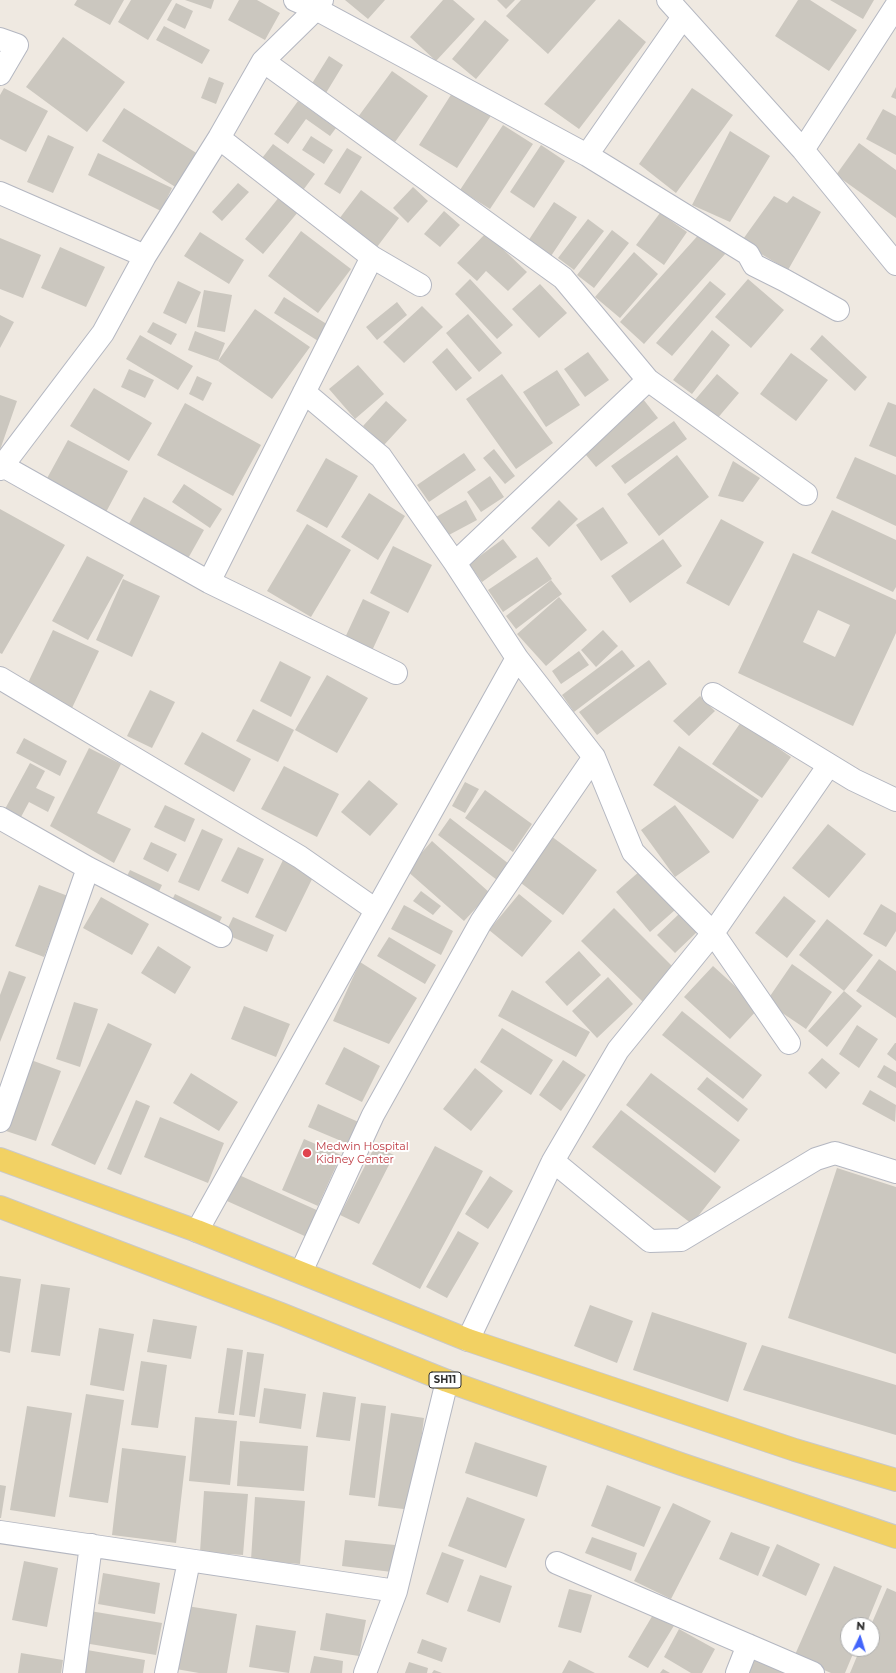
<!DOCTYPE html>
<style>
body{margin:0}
#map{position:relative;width:896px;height:1673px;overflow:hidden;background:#efe9e1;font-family:Montserrat,sans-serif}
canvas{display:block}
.north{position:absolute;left:840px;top:1617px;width:40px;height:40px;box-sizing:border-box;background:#fff;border:1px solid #ababab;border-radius:50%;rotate:4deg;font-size:11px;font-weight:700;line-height:16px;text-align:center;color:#2e2e2e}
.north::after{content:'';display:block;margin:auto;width:14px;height:18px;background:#4264fb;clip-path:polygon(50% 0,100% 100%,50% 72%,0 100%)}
</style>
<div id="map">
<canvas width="896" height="1673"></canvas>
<div class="north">N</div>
</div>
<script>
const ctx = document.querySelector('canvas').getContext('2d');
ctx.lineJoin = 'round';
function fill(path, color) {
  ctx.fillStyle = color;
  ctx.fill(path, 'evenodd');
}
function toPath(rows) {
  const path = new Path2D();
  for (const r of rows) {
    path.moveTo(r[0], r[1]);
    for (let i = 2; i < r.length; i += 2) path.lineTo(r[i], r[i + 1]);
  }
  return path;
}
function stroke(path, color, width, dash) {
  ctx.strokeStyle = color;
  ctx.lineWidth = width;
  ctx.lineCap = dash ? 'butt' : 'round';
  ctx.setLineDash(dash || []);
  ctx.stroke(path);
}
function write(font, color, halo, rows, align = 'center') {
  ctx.font = font + ' Montserrat,sans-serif';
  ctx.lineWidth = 4;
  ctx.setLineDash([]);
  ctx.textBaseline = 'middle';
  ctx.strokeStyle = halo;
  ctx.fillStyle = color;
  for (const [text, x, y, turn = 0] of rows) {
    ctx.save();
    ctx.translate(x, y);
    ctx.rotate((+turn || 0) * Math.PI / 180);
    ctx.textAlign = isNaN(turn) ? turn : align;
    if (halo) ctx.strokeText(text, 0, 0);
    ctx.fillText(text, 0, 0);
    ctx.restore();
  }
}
const building = toPath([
 [77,0,124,0,110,25,74,5],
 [131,0,172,0,148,40,118,22],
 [185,0,214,0,211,9],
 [239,0,257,0,280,13,265,40,228,20],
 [345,0,385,0,368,19],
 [443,0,453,0,475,19,436,61,410,37],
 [497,0,515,0,506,9],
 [521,0,596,0,548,54,506,16],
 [798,0,810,0,857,30,829,71,775,36],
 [830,0,874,0,863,19],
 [176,3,193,11,185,29,167,20],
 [619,19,646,42,579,129,544,104],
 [485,20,509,40,476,79,452,59],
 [164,26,210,50,202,64,156,40],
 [63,37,125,82,87,132,26,87],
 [329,56,343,65,326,93,311,85],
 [392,71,428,96,395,142,358,117],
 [209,77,224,83,216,104,201,98],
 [896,87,896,99,891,97],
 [4,88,48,111,26,152,0,139,0,95],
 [692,88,733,115,676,193,639,164],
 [454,90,492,114,457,168,419,145],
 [298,101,336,128,330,136,306,119,288,144,274,134],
 [124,108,198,154,177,188,102,141],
 [883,109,896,116,896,155,866,139],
 [503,125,533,144,490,209,460,190],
 [730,131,770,156,730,222,692,205],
 [48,135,74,147,53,193,27,182],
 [311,136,333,150,324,164,302,150],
 [859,143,896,170,896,218,836,175],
 [273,144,315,174,301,193,259,162],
 [541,145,565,161,534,208,510,192],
 [347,148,362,157,340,194,324,184],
 [98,153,172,188,161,211,88,175],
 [238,183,249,192,222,221,212,212],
 [413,187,428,201,408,223,393,208],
 [361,190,399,218,377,247,339,219],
 [280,196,298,212,263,254,245,239],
 [774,196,787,203,793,196,821,212,788,270,741,242],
 [554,202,577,217,551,256,528,241],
 [444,211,460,225,440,247,424,234],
 [660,213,687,232,664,265,636,245],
 [588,219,604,231,574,270,558,258],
 [612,230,629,243,594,288,577,275],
 [301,231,351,269,318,313,268,276],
 [702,231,726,253,644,344,620,322],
 [200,232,244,260,229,284,184,256],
 [486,233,527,272,508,291,486,271,477,281,457,263],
 [0,238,41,255,23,298,0,289],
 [60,247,105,267,86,307,41,288],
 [634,252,658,274,620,318,595,297],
 [470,279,513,325,497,339,455,294],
 [748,279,784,310,751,348,715,317],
 [178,281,201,292,186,324,163,313],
 [710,281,726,294,672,356,656,343],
 [540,284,567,313,539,338,512,309],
 [204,290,232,295,225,332,197,327],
 [284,297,336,330,326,346,274,313],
 [397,302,407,315,377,340,366,327],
 [422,306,443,327,404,363,383,342],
 [255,309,310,347,272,399,218,361],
 [468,314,502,353,479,372,446,333],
 [0,315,14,322,0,348],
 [153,322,177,334,171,345,147,332],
 [712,330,730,345,692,394,673,380],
 [195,331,225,343,218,361,188,350],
 [140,335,193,366,178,390,126,359],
 [822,335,867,377,855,391,810,349],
 [447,348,472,378,456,391,432,362],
 [588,352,609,380,585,397,564,369],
 [791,353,828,380,796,421,760,394],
 [358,365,384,394,355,419,329,389],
 [129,369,154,380,145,398,121,387],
 [557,370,580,405,546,427,523,392],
 [502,374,553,443,516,469,466,399],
 [717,374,739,393,716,420,694,401],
 [197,376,212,383,203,401,189,394],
 [94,388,152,423,129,461,70,426],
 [0,395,17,401,0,450],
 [643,399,658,418,596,467,581,449],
 [386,401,407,420,384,445,363,426],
 [888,402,896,405,896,457,869,446],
 [185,403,261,445,233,496,157,455],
 [674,421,687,439,625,484,611,466],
 [68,440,128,471,105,514,45,482],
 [494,449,515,476,505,484,483,458],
 [464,453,476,470,429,502,417,485],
 [677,455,709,497,659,536,627,494],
 [855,457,896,475,896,526,836,498],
 [326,458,358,476,327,528,296,511],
 [733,461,760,478,743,502,718,496],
 [490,476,504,497,481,512,467,492],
 [184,484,222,509,210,528,172,502],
 [369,493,405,516,378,560,341,537],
 [144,497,204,530,186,562,126,529],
 [466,500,477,520,447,536,436,517],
 [559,500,578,519,549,547,531,528],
 [603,507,628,543,601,561,576,525],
 [0,509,65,545,2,654,0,653],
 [832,510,896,540,896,587,893,592,811,553],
 [721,519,764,542,729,606,686,583],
 [307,524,351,550,311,617,267,591],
 [503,539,517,557,482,582,469,564],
 [663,539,682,566,630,603,611,576],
 [393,546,432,565,408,613,370,593],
 [793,553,896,600,896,633,853,726,738,673],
 [818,610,850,625,835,657,803,642],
 [87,556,124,575,88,640,52,621],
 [537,557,552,579,503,612,488,590],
 [123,579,160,596,132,657,96,640],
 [551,580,562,594,516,629,506,616],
 [559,597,587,630,546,666,517,634],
 [363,599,390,612,370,655,343,642],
 [53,630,99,651,72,708,26,687],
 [603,630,618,646,596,667,581,650],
 [622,650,635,666,574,712,562,695],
 [579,651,589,665,561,684,552,671],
 [649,660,667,684,597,735,579,712],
 [280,661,311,677,291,717,260,701],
 [327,675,368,698,337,753,295,730],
 [150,690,175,702,152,748,127,736],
 [700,696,715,711,689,736,673,721],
 [253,709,294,730,278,762,236,741],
 [741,722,791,757,762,798,712,764],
 [202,732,251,759,234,792,184,764],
 [24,738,67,761,60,776,16,753],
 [679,746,759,800,733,839,653,785],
 [89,748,121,764,97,813,131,829,114,863,50,826],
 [30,763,45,771,36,788,55,797,48,812,29,802,21,817,5,809],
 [284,766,339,794,317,837,261,809],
 [369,780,398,804,370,836,341,812],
 [465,782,479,789,465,813,452,806],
 [485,790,532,824,513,852,465,818],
 [165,805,195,819,185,842,154,827],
 [675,805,710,852,675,877,641,830],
 [450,818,509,864,497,880,438,835],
 [828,824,866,854,829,898,792,868],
 [202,829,223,839,199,891,178,882],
 [551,836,597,870,563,915,517,880],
 [432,841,490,893,464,921,406,870],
 [151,842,177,854,168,872,143,859],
 [238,847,264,859,248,894,221,881],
 [284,858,315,873,286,932,255,917],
 [130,870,162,885,153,904,121,888],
 [641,870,675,910,650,932,616,892],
 [39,885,68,896,44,957,15,946],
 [421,891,441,906,433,915,413,901],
 [175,894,222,917,216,929,169,906],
 [519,894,552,921,522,957,489,930],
 [784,896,816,921,787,958,755,933],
 [101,897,149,924,132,955,83,928],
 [881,904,896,913,896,931,886,947,863,934],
 [404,905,453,931,441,955,391,929],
 [614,908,676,970,643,1002,581,941],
 [679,914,697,932,675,953,657,935],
 [233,917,274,935,267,952,225,934],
 [827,919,873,955,844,991,799,955],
 [389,937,436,965,425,984,377,956],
 [158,946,191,967,175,994,141,973],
 [579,951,601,975,567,1006,545,982],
 [879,959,896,971,896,1018,856,991],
 [360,962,417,998,389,1044,333,1021],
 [792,964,832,992,806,1029,766,1002],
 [713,966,759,1008,730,1039,684,997],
 [9,971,26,977,0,1042,0,995],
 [608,977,633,1004,597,1038,572,1011],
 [512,990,590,1032,576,1057,498,1016],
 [844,991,862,1006,827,1047,808,1031],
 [74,1002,98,1009,80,1067,56,1059],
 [244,1006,290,1024,276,1057,231,1039],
 [682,1011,762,1075,743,1099,662,1035],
 [108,1023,152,1044,95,1165,51,1145],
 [857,1025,878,1039,859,1068,839,1054],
 [502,1028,553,1060,531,1095,480,1062],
 [895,1043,896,1043,896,1061,887,1054],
 [344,1047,380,1066,362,1102,325,1084],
 [822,1058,840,1073,826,1089,808,1073],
 [31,1060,61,1071,36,1141,6,1131],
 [563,1060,586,1075,561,1111,539,1095],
 [884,1065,896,1072,896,1088,877,1077],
 [475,1068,503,1091,471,1131,443,1109],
 [191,1073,238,1102,219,1131,173,1103],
 [651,1073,740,1140,715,1173,626,1105],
 [707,1077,748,1109,738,1122,697,1089],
 [870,1090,896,1105,895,1122,862,1104],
 [136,1100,150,1106,121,1175,107,1169],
 [318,1104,363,1124,353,1146,308,1127],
 [621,1110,721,1187,692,1224,592,1147],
 [160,1117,224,1143,208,1183,144,1157],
 [304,1139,341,1155,318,1206,282,1190],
 [375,1146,394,1155,359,1224,340,1215],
 [435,1146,483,1171,420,1289,372,1264],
 [837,1168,896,1187,896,1354,788,1318],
 [239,1175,321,1212,309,1238,227,1201],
 [490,1176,513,1191,488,1229,465,1214],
 [458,1231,479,1243,447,1298,426,1287],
 [0,1276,21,1279,10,1353,0,1351],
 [41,1284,70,1288,60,1356,31,1352],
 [590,1305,633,1321,617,1363,574,1346],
 [652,1312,747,1343,728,1402,633,1370],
 [153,1319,197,1326,191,1359,147,1352],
 [99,1328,134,1334,124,1391,90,1385],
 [762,1345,896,1385,896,1435,743,1390],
 [227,1348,243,1350,234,1415,218,1413],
 [247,1352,264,1354,255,1417,239,1415],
 [141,1361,167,1365,158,1428,131,1425],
 [264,1388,306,1394,301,1429,259,1423],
 [323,1392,356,1397,350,1441,316,1437],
 [86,1394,124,1400,108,1503,69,1497],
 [361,1403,386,1406,375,1498,349,1495],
 [27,1406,72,1413,55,1517,10,1510],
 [391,1413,424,1418,412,1510,378,1506],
 [195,1417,237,1421,230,1485,189,1481],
 [240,1441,308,1446,304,1491,237,1486],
 [475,1442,547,1466,537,1497,465,1473],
 [122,1448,186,1456,176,1543,112,1535],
 [0,1485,6,1486,1,1518,0,1518],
 [607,1485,661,1507,644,1547,591,1526],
 [204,1491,248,1494,243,1555,200,1552],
 [255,1497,305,1501,300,1564,251,1560],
 [467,1497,525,1519,506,1568,448,1546],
 [673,1503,711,1521,671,1599,634,1581],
 [731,1532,770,1547,758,1576,719,1559],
 [592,1537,637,1553,631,1571,585,1553],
 [345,1540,395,1545,392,1572,342,1566],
 [777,1544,820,1564,806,1596,762,1576],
 [442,1552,464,1560,448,1603,426,1594],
 [24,1561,58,1568,47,1627,12,1620],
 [834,1566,882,1586,866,1625,848,1625,848,1649,855,1649,845,1673,831,1673,794,1657],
 [103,1573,160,1583,155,1614,98,1604],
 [480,1575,512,1586,500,1623,467,1611],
 [887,1588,896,1592,896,1673,850,1673,860,1649,872,1649,872,1625,871,1625],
 [569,1589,592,1595,581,1633,558,1627],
 [187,1606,237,1614,227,1673,199,1673,176,1669],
 [90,1611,162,1623,156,1655,84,1643],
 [326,1613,366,1620,359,1656,320,1650],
 [654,1613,675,1624,648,1668,628,1657],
 [256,1625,296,1631,289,1673,249,1667],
 [679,1629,715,1649,702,1673,691,1673,664,1657],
 [422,1639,447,1648,442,1662,417,1653],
 [87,1650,145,1660,143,1673,83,1673],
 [21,1653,63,1660,61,1673,18,1673],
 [757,1654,795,1673,748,1673],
 [314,1656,343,1661,342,1673,310,1673],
 [569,1660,595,1673,562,1673],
 [409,1662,428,1668,427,1673,405,1673],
 [663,1669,670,1673,660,1673],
 [434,1670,442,1673,432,1673]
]);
const minor = toPath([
 [295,0,316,9,587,155,748,254,754,265,784,280,838,310],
 [668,0,803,150,896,264],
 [0,39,17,45,0,74],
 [263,61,563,278,648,380,806,494],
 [219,138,372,257,420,285],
 [803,150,896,6],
 [587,155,683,17],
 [0,193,145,256],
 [304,392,381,457,455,563,517,658,594,757,633,852,713,933,789,1043],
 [3,466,209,582,396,673],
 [0,469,103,333,145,256,219,138,263,61,316,9,322,0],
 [455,563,648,380],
 [209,582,372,257],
 [0,678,300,857,376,910],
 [713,694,854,780,896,800],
 [0,818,88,868,221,936],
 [0,1121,88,868],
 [553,1161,650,1241,681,1240,816,1159,835,1153,896,1172],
 [197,1231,517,658],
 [301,1272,373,1115,481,922,594,757],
 [468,1340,553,1161,618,1050,713,933,829,765],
 [0,1532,396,1591],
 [557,1563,813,1673],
 [74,1673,91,1545],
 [166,1673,189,1561],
 [365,1673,396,1591,447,1381],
 [737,1673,748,1645]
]);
const primary = toPath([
 [0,1159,197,1231,468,1340,795,1450,896,1480],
 [0,1207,281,1314,447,1381,681,1464,896,1537]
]);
const markers = [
 [307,1153,5,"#e0444e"]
];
const shields = [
 [445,1380,32]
];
const shieldNames = [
 ["SH11",445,1380]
];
const healthNames = [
 ["Medwin Hospital",316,1147],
 ["Kidney Center",316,1160]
];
fill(building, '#cbc7bf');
stroke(minor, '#b4b7c1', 24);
stroke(primary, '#c9c9c9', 24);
stroke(minor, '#fff', 22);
stroke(primary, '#f2d163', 22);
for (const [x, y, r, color] of markers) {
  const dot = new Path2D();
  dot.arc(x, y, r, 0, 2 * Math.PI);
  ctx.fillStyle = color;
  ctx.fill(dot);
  stroke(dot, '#fff', 1.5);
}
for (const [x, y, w] of shields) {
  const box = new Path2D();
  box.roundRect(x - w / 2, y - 8, w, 16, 3);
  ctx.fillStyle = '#fff';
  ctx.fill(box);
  stroke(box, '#2e2e2e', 1);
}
write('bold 10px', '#2e2e2e', null, shieldNames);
write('11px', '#be3a42', '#fff', healthNames, 'left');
</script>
